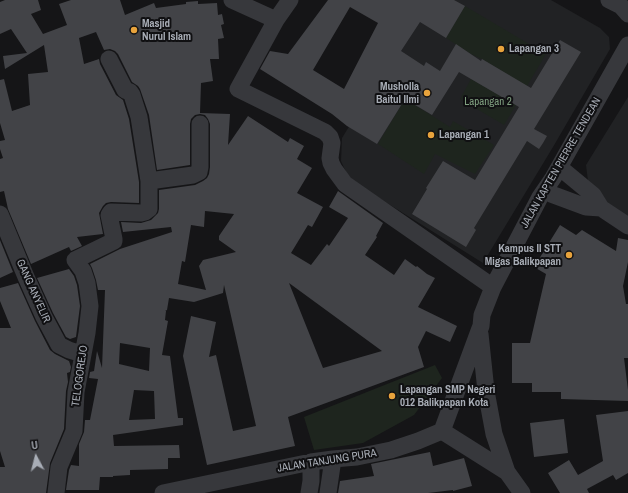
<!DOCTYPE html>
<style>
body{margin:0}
#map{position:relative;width:628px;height:493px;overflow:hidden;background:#151517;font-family:"Archivo Narrow",sans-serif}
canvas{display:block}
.north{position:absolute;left:16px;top:437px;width:40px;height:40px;-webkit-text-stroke:3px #101012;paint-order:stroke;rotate:353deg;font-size:11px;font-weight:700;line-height:16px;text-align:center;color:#a8adb6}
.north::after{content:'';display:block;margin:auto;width:14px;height:18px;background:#a8adb6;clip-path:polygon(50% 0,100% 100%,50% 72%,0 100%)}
</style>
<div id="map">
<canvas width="628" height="493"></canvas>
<div class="north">U</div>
</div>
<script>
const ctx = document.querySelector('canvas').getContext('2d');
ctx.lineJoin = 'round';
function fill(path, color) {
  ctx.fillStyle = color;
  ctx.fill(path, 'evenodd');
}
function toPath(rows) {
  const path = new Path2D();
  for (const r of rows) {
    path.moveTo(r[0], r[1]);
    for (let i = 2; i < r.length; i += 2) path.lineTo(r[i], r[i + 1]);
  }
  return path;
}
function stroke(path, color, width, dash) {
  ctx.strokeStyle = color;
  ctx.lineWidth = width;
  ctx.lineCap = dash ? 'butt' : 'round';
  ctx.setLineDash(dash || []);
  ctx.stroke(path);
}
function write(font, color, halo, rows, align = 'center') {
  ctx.font = font + ' "Archivo Narrow",sans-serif';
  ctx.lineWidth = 4;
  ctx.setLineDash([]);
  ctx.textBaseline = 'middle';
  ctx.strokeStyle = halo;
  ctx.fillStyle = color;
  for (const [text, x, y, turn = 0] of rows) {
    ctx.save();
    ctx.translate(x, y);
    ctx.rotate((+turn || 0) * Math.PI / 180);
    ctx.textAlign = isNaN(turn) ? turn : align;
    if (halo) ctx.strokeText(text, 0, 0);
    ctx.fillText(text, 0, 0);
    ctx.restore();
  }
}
const built = toPath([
 [427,0,551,0,600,28,609,37,610,49,553,147,483,263,355,183,346,172,341,161,342,138],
 [628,97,628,218,608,206,588,181,586,165]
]);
const green = toPath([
 [465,6,546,54,527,86,482,59,471,54,446,38],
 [471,79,516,105,504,125,460,99],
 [405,99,450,127,453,121,494,145,475,174,435,154,424,174,378,144],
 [435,365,442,378,414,415,363,443,314,450,304,417]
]);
const building = toPath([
 [5,0,38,0,41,10,31,14,43,34,67,25,59,4,71,0,120,0,125,15,154,3,156,8,186,4,186,2,198,1,198,4,217,3,218,15,222,14,224,24,221,25,224,38,218,39,219,59,210,59,213,81,201,83,200,113,230,114,228,145,248,116,288,142,290,138,304,146,297,159,312,168,297,193,323,207,312,227,308,225,291,253,311,265,327,244,329,246,348,218,329,207,338,191,383,223,376,236,377,237,365,255,394,275,405,259,416,267,417,266,427,274,435,278,418,307,457,326,450,342,426,331,418,347,424,367,288,417,295,446,207,465,183,356,191,316,216,322,209,357,216,355,233,431,256,426,224,285,223,293,194,302,169,298,167,310,165,311,166,311,165,320,168,321,162,355,170,356,178,418,183,418,183,425,113,435,114,446,179,445,180,458,168,458,168,469,130,470,130,475,113,476,113,477,100,477,99,490,66,490,69,470,71,465,79,466,79,444,84,432,85,420,90,420,98,379,89,378,90,372,94,371,97,351,102,368,105,290,98,290,96,280,92,268,90,264,120,249,172,232,171,227,123,232,121,222,141,223,151,220,158,213,159,209,159,190,195,185,203,181,207,178,209,174,210,167,210,124,208,119,205,115,200,114,195,115,191,119,190,124,190,165,157,170,149,115,140,89,138,86,132,82,118,54,115,51,110,49,104,50,96,32,79,38,84,64,99,59,100,64,116,95,123,100,129,119,139,182,139,203,111,202,106,203,103,206,99,213,103,234,77,237,82,246,71,251,69,247,31,264,8,209,4,191,0,192,0,159,3,158,0,149,0,141,5,140,0,123,0,80,4,79,12,111,30,105,28,74,48,72,44,45,5,69,3,56,27,53,11,29,0,34,0,2],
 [205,211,234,214,219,236,219,240,236,252,203,260,199,266,206,290,178,284,182,261,185,262,191,225,204,227],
 [289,283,382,351,323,368],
 [120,343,150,348,149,371,119,364],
 [134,390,154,391,155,419,129,420],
 [328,0,454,0,465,6,446,38,420,22,401,51,424,66,426,62,440,71,456,44,481,61,482,59,531,88,560,40,581,52,534,129,547,136,543,143,539,149,527,141,474,228,476,230,466,247,412,214,427,189,426,188,443,161,475,180,519,107,459,72,432,115,405,99,377,144,347,126,332,114,260,69,270,51,288,54],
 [350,7,378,23,344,89,313,70],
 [560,225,576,235,582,230,616,251,618,238,628,240,628,262,623,286,626,304,628,304,628,358,624,358,628,390,628,401,561,399,561,392,532,392,532,383,512,383,512,343,530,343,546,274,534,267],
 [0,240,13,272,0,278],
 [69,269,74,276,77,285,80,306,76,337,70,339,66,337,53,313,37,278],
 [18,283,35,321,50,350,55,354,69,361,71,367,70,372,67,373,68,382,66,391,64,429,50,463,46,493,0,493,0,467,5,467,0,451,0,328,11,328,0,301,0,288],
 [628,411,628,473,616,480,613,475,587,489,589,493,560,493,548,473,569,460,578,475,603,461,596,415],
 [564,419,568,453,534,457,530,423],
 [430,452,433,466,464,458,472,486,453,491,453,490,428,493,338,493,340,481,374,476,371,464]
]);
const minor = toPath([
 [232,0,276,20],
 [290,0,276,20,238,89,325,132,330,137,332,143,330,158,331,163,334,169,345,184,493,287],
 [609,0,621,6,628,14],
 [149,181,193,175,199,172,200,167,200,124],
 [551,194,586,207,601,208,593,195,564,171],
 [601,208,628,226],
 [0,214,26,277,44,317,59,345,69,350,82,354],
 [480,334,486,391,494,434,507,472,522,493],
 [442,431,479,331,481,326,482,315,493,287,540,197,553,178,628,45],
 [442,431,507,472],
 [56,493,59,467,74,431,76,392,87,333,90,306,87,283,83,271,75,260,114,241,114,239,109,215,111,212,141,213,145,212,149,209,149,181,139,117,132,95,130,92,125,90,109,59],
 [163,493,311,462,333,459,357,457,391,450,418,441,442,431],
 [309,493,311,481,311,462],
 [328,493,333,459]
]);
const markers = [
 [134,30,4,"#e8a33c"],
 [501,49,4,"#e8a33c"],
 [427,93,4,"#e8a33c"],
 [431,135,4,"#e8a33c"],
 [569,255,4,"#e8a33c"],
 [392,396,4,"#e8a33c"]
];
const poiNames = [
 ["Masjid",142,24],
 ["Nurul Islam",142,37],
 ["Lapangan 3",509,49],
 ["Musholla",419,87,"right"],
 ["Baitul Ilmi",419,100,"right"],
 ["Lapangan 1",439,135],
 ["Kampus II STT",561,249,"right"],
 ["Migas Balikpapan",561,262,"right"],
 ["Lapangan SMP Negeri",400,390],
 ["012 Balikpapan Kota",400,403]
];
const parkNames = [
 ["Lapangan 2",488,102]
];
const streetNames = [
 ["JALAN KAPTEN PIERRE TENDEAN",561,163,-60],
 ["GANG ANYELIR",33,291,66],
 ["TELOGOREJO",80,376,-82],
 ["JALAN TANJUNG PURA",327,461,-9]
];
fill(built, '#212224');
fill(green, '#1e251e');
fill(building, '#424347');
stroke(minor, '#37383c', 17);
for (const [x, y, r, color] of markers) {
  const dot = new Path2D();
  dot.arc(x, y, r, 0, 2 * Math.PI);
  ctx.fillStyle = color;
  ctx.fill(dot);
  stroke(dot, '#101012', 1.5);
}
write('bold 11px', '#a8adb6', '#101012', poiNames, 'left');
write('11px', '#80a080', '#101012', parkNames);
write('11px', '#a8adb6', '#101012', streetNames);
</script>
